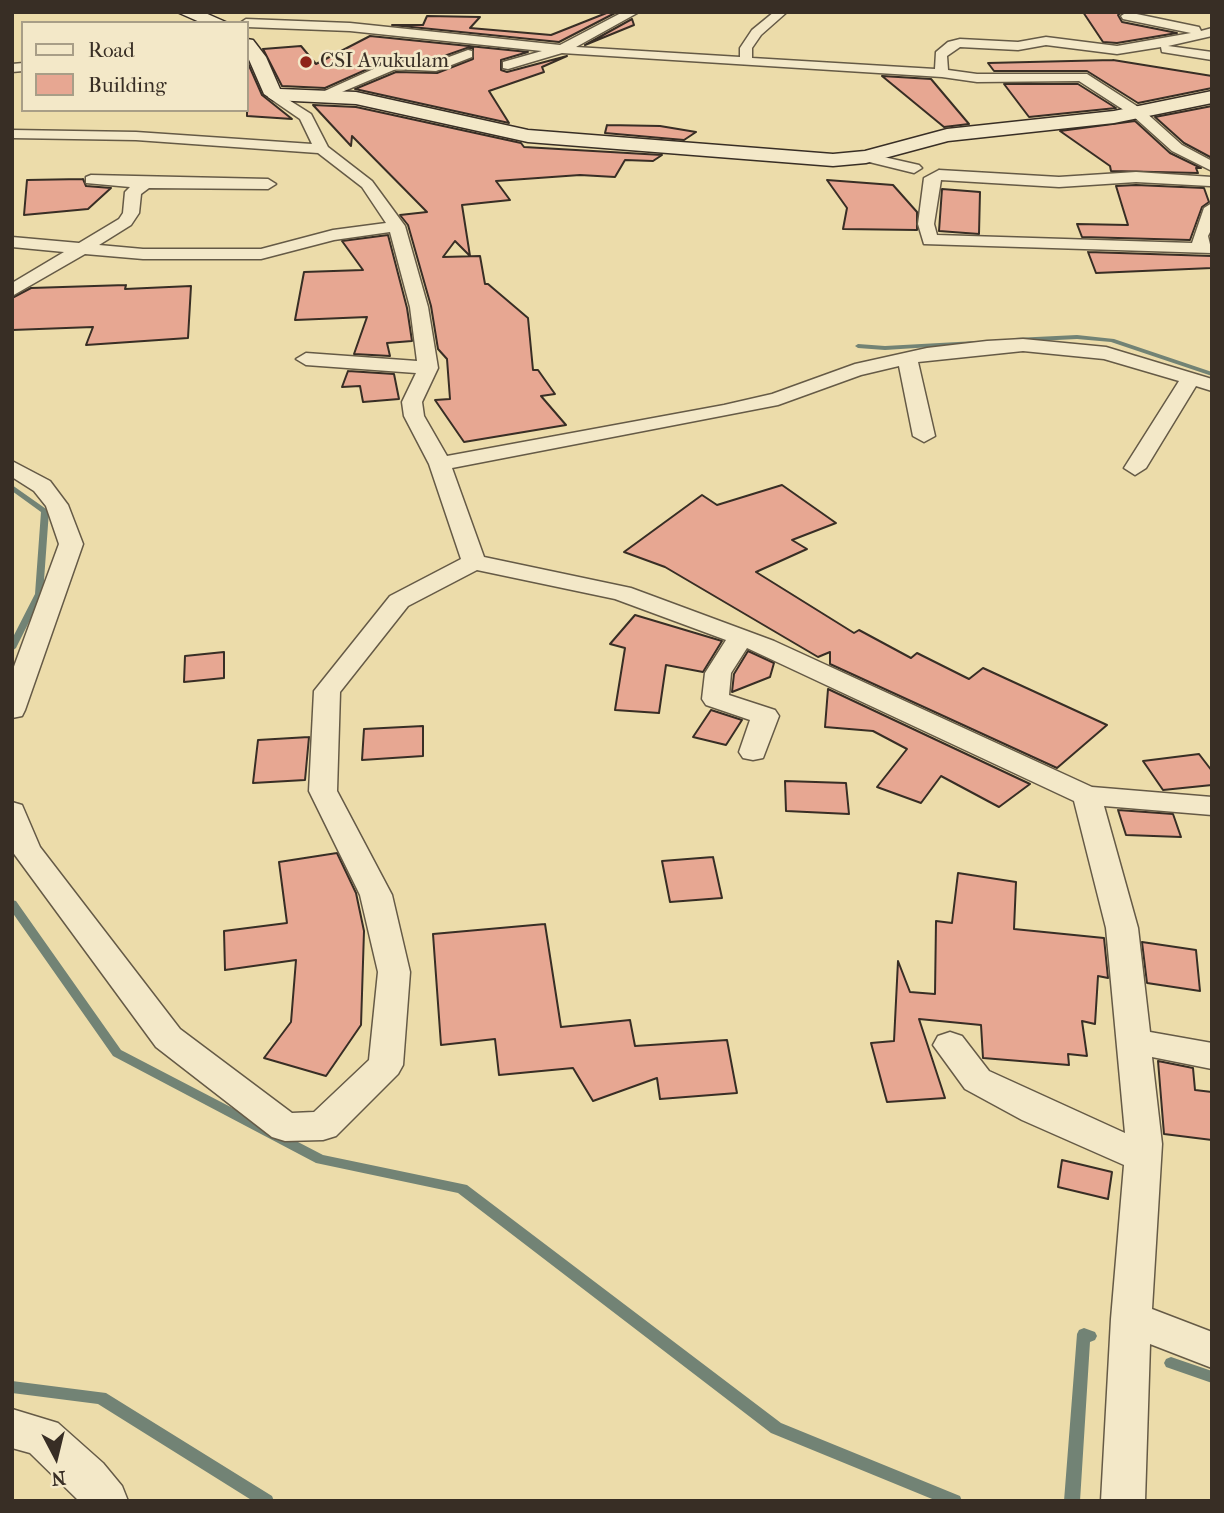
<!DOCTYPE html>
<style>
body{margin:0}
#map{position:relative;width:1224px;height:1513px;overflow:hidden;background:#ecdcaa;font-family:"IM FELL French Canon",serif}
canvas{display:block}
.frame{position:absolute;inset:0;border:14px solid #382e25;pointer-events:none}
.legend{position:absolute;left:21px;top:21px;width:228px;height:91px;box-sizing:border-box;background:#f3e8c8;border:2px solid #a89e87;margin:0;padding:9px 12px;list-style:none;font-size:21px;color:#382e25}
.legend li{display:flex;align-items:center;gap:14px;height:35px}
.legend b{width:35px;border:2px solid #a89e87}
.north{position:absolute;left:21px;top:1422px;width:70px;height:70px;-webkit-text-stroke:5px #f3e8c8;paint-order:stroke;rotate:173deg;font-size:19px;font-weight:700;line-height:28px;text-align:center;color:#382e25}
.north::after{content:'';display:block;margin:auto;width:24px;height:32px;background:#382e25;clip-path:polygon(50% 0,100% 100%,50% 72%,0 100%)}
</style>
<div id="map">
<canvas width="1224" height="1513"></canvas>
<div class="frame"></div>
<ul class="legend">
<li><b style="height:9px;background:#f3e8c8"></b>Road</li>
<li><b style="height:19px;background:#e7a792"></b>Building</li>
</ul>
<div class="north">N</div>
</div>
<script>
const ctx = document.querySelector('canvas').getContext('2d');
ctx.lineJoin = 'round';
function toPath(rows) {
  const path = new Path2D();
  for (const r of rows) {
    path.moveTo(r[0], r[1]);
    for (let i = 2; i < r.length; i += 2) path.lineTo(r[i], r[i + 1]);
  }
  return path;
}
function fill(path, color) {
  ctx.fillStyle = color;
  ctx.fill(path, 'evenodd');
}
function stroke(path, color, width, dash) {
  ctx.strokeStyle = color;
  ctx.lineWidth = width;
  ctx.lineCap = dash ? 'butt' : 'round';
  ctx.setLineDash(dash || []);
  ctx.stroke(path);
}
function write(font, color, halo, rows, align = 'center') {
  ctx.font = font + ' "IM FELL French Canon",serif';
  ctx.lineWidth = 5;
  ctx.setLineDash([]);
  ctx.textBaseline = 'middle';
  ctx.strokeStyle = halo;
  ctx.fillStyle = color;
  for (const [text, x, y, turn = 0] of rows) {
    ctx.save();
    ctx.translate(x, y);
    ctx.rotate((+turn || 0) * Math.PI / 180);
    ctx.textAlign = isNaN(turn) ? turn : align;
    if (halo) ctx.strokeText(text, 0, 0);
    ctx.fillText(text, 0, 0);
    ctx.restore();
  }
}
const stream = toPath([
 [1077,335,1114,339,1212,372,1212,376,1111,342,1077,339,1015,342,1012,340,1015,338,1077,335],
 [976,341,979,343,978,344,885,350,858,348,855,346,858,344,885,346,976,341],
 [12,485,49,511,43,594,16,648,12,651,12,639,35,594,41,512,12,491,12,485],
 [12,900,16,901,121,1050,323,1155,467,1185,781,1423,960,1496,962,1501,937,1501,771,1433,458,1193,316,1163,113,1056,12,912,12,900],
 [1084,1328,1095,1332,1097,1336,1095,1340,1090,1342,1080,1501,1064,1501,1077,1334,1079,1330,1084,1328],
 [1171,1357,1212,1371,1212,1383,1166,1367,1164,1363,1166,1359,1171,1357],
 [12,1381,106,1393,272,1496,274,1501,253,1501,98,1404,12,1393,12,1381]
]);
const building = toPath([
 [609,12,617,12,559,42,392,25,423,25,427,16,480,17,470,28,551,35,609,12],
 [1083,12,1122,12,1118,15,1122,22,1177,33,1117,43,1103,42,1083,12],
 [632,19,634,25,585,45,632,19],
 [370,36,528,52,501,60,501,70,507,72,567,56,542,67,544,72,489,91,509,123,355,89,396,72,437,73,473,59,473,48,467,48,430,61,388,60,325,88,282,86,263,49,301,46,316,64,370,36],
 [1113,60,1212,76,1212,88,1138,103,1087,71,994,71,988,63,1113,60],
 [247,61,262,95,292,119,247,116,247,61],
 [882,76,931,79,969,124,944,127,882,76],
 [1004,84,1078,84,1116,108,1029,117,1004,84],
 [313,105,356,107,521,143,524,147,662,155,653,161,625,160,615,177,580,175,496,181,510,200,462,205,470,256,455,241,443,257,480,256,485,284,488,284,528,318,533,370,538,370,555,394,541,396,566,425,464,442,435,400,450,399,447,359,438,349,431,306,408,225,400,215,427,212,352,136,351,146,313,105],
 [1212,106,1212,158,1184,143,1155,117,1212,106],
 [1135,121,1170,153,1201,168,1196,168,1198,173,1111,171,1110,166,1060,131,1135,121],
 [607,125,660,126,696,132,684,140,605,133,607,125],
 [83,179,86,186,111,188,88,209,24,215,27,180,83,179],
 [827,180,893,185,917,212,917,230,843,229,847,208,827,180],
 [1136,185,1204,188,1209,202,1202,207,1190,240,1082,237,1077,224,1128,225,1116,186,1136,185],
 [942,189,980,192,979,234,939,231,942,189],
 [388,235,407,308,412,341,387,343,390,356,354,354,367,317,295,320,304,272,363,270,342,241,388,235],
 [1088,252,1212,256,1212,268,1096,273,1088,252],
 [126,285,125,289,191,286,188,338,86,345,93,327,12,330,12,298,31,288,126,285],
 [348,371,394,374,399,399,363,402,360,386,342,387,348,371],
 [782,485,836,523,792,540,807,549,756,572,854,633,859,630,911,658,917,653,969,679,983,668,1107,725,1057,768,830,664,830,652,818,657,665,567,624,552,702,495,717,505,782,485],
 [635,615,722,641,703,672,666,665,659,713,615,710,625,648,610,644,635,615],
 [748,651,774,663,770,677,732,692,734,674,748,651],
 [224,652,224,678,184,682,185,656,224,652],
 [828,689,1030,784,999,807,941,776,921,803,877,787,907,749,873,731,825,727,828,689],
 [711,710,742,720,726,745,693,737,711,710],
 [423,726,423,756,362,760,364,729,423,726],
 [309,737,305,780,253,783,258,740,309,737],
 [1199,754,1212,771,1212,785,1163,790,1143,761,1199,754],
 [785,781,846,783,849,814,786,811,785,781],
 [1118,810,1173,814,1181,837,1126,835,1118,810],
 [337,853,356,893,364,931,361,1025,326,1076,264,1058,291,1022,296,960,225,970,224,931,287,923,279,862,337,853],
 [713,857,722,898,670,902,662,861,713,857],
 [958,873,1016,882,1014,929,1104,938,1108,978,1098,976,1095,1024,1082,1021,1087,1056,1068,1054,1069,1065,983,1058,981,1025,919,1019,945,1098,887,1102,871,1043,894,1041,898,961,910,992,935,994,936,921,952,923,958,873],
 [545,924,561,1027,630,1020,635,1046,727,1040,737,1093,660,1099,657,1078,593,1101,573,1068,499,1075,495,1039,441,1045,433,934,545,924],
 [1142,942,1196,950,1200,991,1147,983,1142,942],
 [1158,1061,1193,1068,1195,1090,1212,1092,1212,1140,1164,1134,1158,1061],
 [1062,1160,1112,1172,1108,1199,1058,1187,1062,1160]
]);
const street = toPath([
 [623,12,639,12,576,47,740,57,740,48,752,30,774,12,787,12,761,35,752,48,752,58,935,69,936,52,948,42,960,39,1018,42,1046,37,1117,46,1191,33,1123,19,1121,16,1127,12,1199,27,1201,31,1212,28,1212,36,1168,46,1212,52,1212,60,1162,52,1161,47,1117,54,1046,45,1018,50,960,47,947,56,948,70,977,74,1087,74,1143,110,1182,145,1212,161,1212,171,1172,151,1133,116,1079,81,977,82,942,77,562,53,508,69,503,68,503,62,542,51,350,31,247,27,247,23,240,23,246,19,350,23,560,45,623,12],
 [468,50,472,51,472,57,436,71,396,69,330,97,318,94,389,62,430,64,468,50],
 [23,63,23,71,12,72,12,64,23,63],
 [273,90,311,114,328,147,372,181,405,226,428,307,438,368,422,402,424,416,447,456,724,405,772,394,855,364,927,348,987,341,1023,339,1106,347,1212,379,1212,391,1196,386,1146,468,1135,475,1124,468,1179,381,1104,359,1023,351,918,362,935,436,924,442,913,436,899,366,861,375,778,405,452,468,484,557,631,588,774,641,1092,787,1212,797,1212,815,1104,806,1138,928,1150,1032,1212,1043,1212,1069,1152,1057,1162,1144,1152,1309,1212,1332,1212,1368,1150,1344,1145,1501,1101,1501,1111,1319,1124,1165,1022,1120,965,1089,933,1045,938,1036,950,1032,962,1036,989,1071,1125,1133,1106,928,1074,801,747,648,731,673,729,695,775,710,779,716,763,758,753,760,743,758,739,752,750,720,706,705,702,699,705,673,726,640,615,599,477,570,408,606,340,692,337,791,392,895,410,972,403,1065,398,1074,336,1136,323,1140,285,1141,272,1137,156,1047,12,851,12,802,22,805,40,847,180,1029,292,1113,314,1112,369,1060,378,972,360,895,309,791,314,691,390,596,461,559,429,464,404,416,402,402,416,373,306,365,296,359,306,353,417,361,410,307,390,232,334,240,261,259,143,259,85,254,12,296,12,283,64,252,12,247,12,237,79,243,119,219,123,213,125,192,130,187,86,183,86,177,91,175,268,179,276,184,268,189,149,188,141,194,139,213,131,225,99,245,143,249,261,249,333,230,386,223,362,187,318,153,136,140,12,138,12,130,136,132,312,144,300,119,268,97,268,91,273,90],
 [866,153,919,165,922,168,914,173,861,160,859,157,866,153],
 [939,170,1059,177,1136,172,1212,177,1210,186,1136,182,1059,187,941,180,934,224,937,235,1192,243,1204,208,1212,203,1212,228,1208,236,1212,253,924,244,918,224,924,178,939,170],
 [12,461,50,481,68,505,83,544,25,710,22,716,12,718,12,672,59,544,46,506,34,491,12,477,12,461],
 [12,1409,58,1423,103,1463,122,1486,128,1501,79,1501,30,1453,12,1448,12,1409]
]);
const secondary = toPath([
 [177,12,203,12,228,23,202,23,177,12],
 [247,39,253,40,266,57,280,89,356,92,528,130,833,154,865,151,947,129,1114,111,1212,91,1212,103,1114,123,948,141,866,163,833,166,528,142,356,104,273,100,264,94,247,55,247,39]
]);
const markers = [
 [306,62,7,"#8f2418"]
];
const farPoinames = [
 ["CSI Avukulam",320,62]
];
fill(stream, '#728375');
fill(building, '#e7a792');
stroke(building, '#382e25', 2);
stroke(street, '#655a46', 3);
stroke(secondary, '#382e25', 3);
fill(street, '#f3e8c8');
fill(secondary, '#f3e8c8');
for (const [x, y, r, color] of markers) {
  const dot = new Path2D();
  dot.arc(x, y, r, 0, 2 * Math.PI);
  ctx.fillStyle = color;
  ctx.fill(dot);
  stroke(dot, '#f3e8c8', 2.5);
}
write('21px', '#382e25', '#f3e8c8', farPoinames, 'left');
</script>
